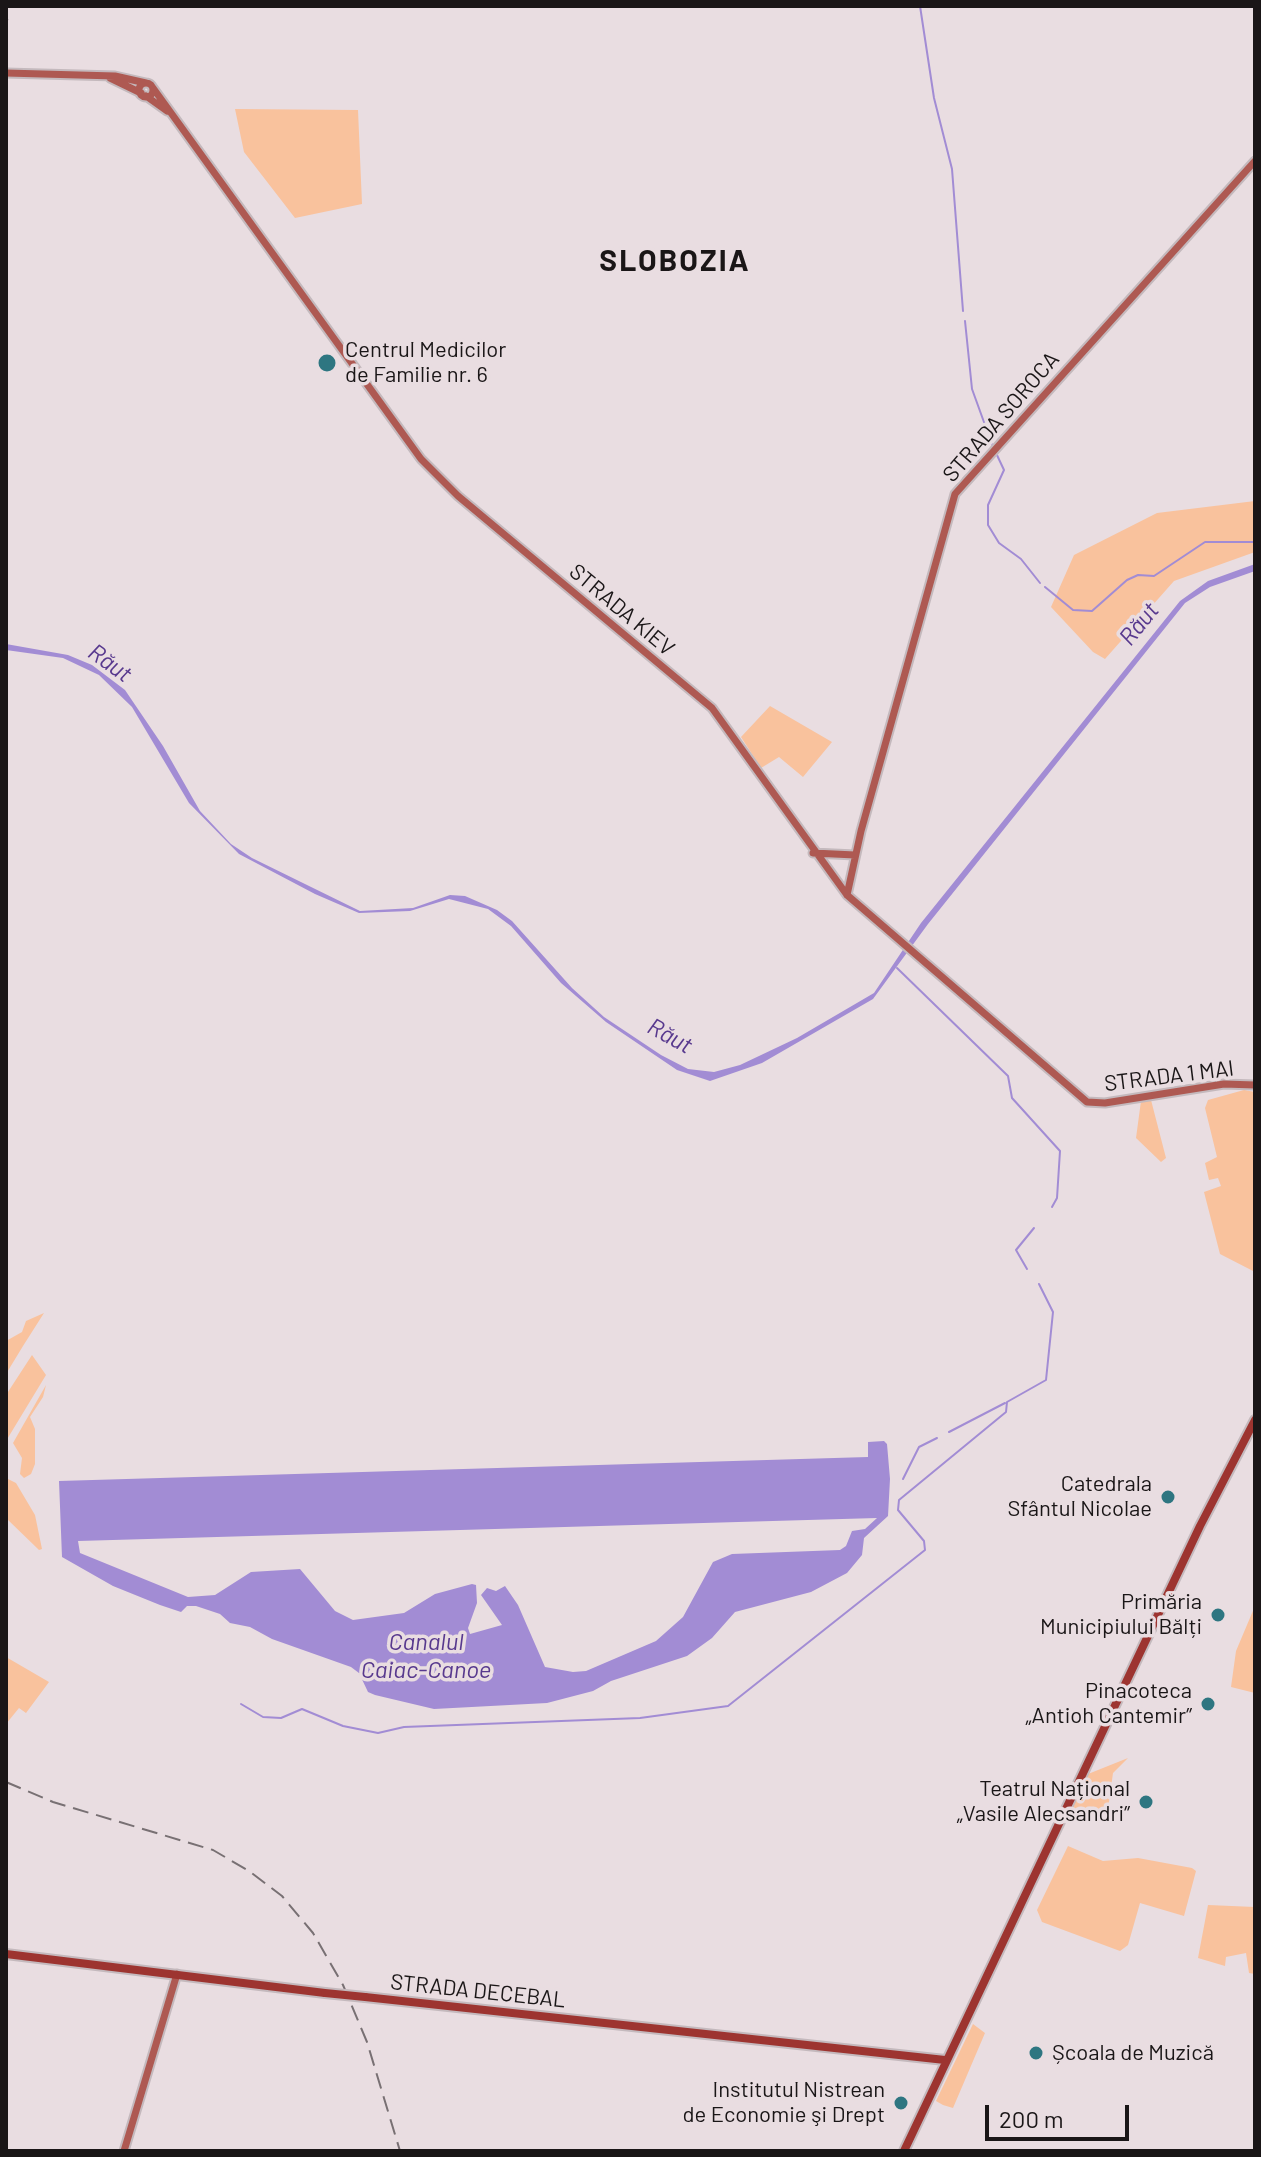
<!DOCTYPE html>
<meta charset="utf-8">
<style>
body{margin:0}
#map{position:relative;width:1261px;height:2157px;overflow:hidden;background:#e9dde1;font-family:Barlow,sans-serif}
canvas{display:block}
.frame{position:absolute;inset:0;border:8px solid #1a1617;pointer-events:none}
.scale{position:absolute;left:985px;top:2105px;width:144px;height:36px;box-sizing:border-box;border:4px solid #1a1617;border-top:0;padding-left:10px;font-size:24px;line-height:28px;white-space:nowrap;color:#1a1617;-webkit-text-stroke:6px #e9dde1;paint-order:stroke}
</style>
<div id="map">
<canvas width="1261" height="2157"></canvas>
<div class="frame"></div>
<div class="scale">200 m</div>
</div>
<script>
const ctx = document.querySelector('canvas').getContext('2d');
ctx.lineJoin = 'round';
function fill(path, color) {
  ctx.fillStyle = color;
  ctx.fill(path, 'evenodd');
}
function toPath(rows) {
  const path = new Path2D();
  for (const r of rows) {
    if (r.length === 3) {
      path.moveTo(r[0] + r[2], r[1]);
      path.arc(r[0], r[1], r[2], 0, 2 * Math.PI);
      continue;
    }
    path.moveTo(r[0], r[1]);
    for (let i = 2; i < r.length; i += 2) path.lineTo(r[i], r[i + 1]);
  }
  return path;
}
function stroke(path, color, width, dash) {
  ctx.strokeStyle = color;
  ctx.lineWidth = width;
  ctx.lineCap = dash ? 'butt' : 'round';
  ctx.setLineDash(dash || []);
  ctx.stroke(path);
}
function write(font, color, halo, rows, align = 'center') {
  ctx.font = font + ' Barlow,sans-serif';
  ctx.lineWidth = 7;
  ctx.setLineDash([]);
  ctx.textBaseline = 'middle';
  ctx.strokeStyle = halo;
  ctx.fillStyle = color;
  for (const [text, x, y, turn = 0] of rows) {
    ctx.save();
    ctx.translate(x, y);
    ctx.rotate((+turn || 0) * Math.PI / 180);
    ctx.textAlign = isNaN(turn) ? turn : align;
    if (halo) ctx.strokeText(text, 0, 0);
    ctx.fillText(text, 0, 0);
    ctx.restore();
  }
}
const green = toPath([
 [235,109,358,110,362,204,295,218,244,152],
 [1255,501,1255,552,1174,581,1105,659,1093,652,1051,607,1074,555,1157,513],
 [770,706,832,742,803,777,779,757,761,768,741,737],
 [1244,1090,1255,1092,1255,1272,1220,1254,1204,1192,1221,1186,1218,1178,1209,1180,1205,1163,1217,1157,1205,1108,1208,1100],
 [1151,1100,1166,1158,1161,1162,1136,1138,1141,1101],
 [44,1313,23,1346,6,1374,6,1341,22,1332,26,1321],
 [32,1355,46,1375,6,1441,6,1395],
 [46,1385,43,1397,30,1417,35,1429,35,1464,31,1474,24,1478,20,1474,22,1458,13,1443],
 [6,1478,16,1483,35,1515,42,1549,39,1550,6,1518],
 [1255,1606,1255,1693,1231,1687,1236,1651],
 [6,1657,49,1682,26,1713,19,1708,6,1724],
 [1128,1758,1113,1773,1108,1809,1093,1811,1095,1820,1067,1812,1088,1774],
 [1068,1846,1103,1861,1138,1858,1192,1868,1196,1871,1184,1916,1140,1903,1128,1945,1120,1951,1042,1922,1037,1910],
 [1208,1905,1255,1907,1255,1974,1249,1973,1246,1953,1226,1957,1225,1966,1198,1958],
 [973,2024,985,2033,953,2108,943,2105,936,2101]
]);
const water = toPath([
 [1255,564,1255,571,1210,587,1185,603,928,924,873,999,762,1063,710,1081,677,1070,606,1022,561,983,511,926,488,909,449,899,410,911,359,913,315,894,239,854,189,803,132,707,99,675,63,658,6,650,6,644,68,655,92,665,125,690,163,746,200,811,231,844,252,858,360,911,413,908,450,895,465,896,497,910,512,921,572,988,604,1017,661,1055,688,1069,714,1072,740,1065,797,1038,874,993,921,923,1180,601,1208,581],
 [884,1441,887,1444,890,1479,888,1516,864,1538,862,1555,847,1573,811,1592,735,1612,712,1638,687,1656,611,1681,593,1691,547,1703,434,1709,375,1695,368,1692,359,1673,351,1667,272,1639,250,1627,230,1623,220,1614,196,1606,187,1606,181,1612,160,1605,113,1586,62,1557,59,1481,868,1457,868,1442],
 [877,1518,865,1529,852,1531,846,1546,840,1550,732,1554,713,1562,683,1617,656,1641,586,1671,573,1672,545,1667,518,1605,505,1586,496,1591,487,1588,481,1595,502,1625,470,1634,468,1628,477,1603,476,1585,472,1584,435,1594,404,1613,353,1620,335,1611,300,1569,251,1572,215,1595,188,1597,80,1553,78,1541]
]);
const stream = toPath([
 [920,6,934,98,952,169,963,311],
 [965,321,972,389,993,447],
 [996,453,1004,470,988,505,988,525,999,543,1021,559,1040,583],
 [1045,587,1073,610,1092,611,1127,580,1138,575,1154,576,1205,542,1255,542],
 [897,968,1008,1076,1012,1098,1060,1151,1057,1198,1052,1207],
 [1027,1269,1016,1250,1034,1228],
 [949,1432,1005,1403],
 [903,1479,919,1447,937,1438],
 [241,1704,263,1717,281,1718,302,1709,343,1726,378,1733,404,1727,640,1718,728,1706,925,1550,924,1541,898,1510,899,1500,1006,1412,1007,1402,1046,1380,1053,1312,1039,1284]
]);
const secondary = toPath([
 [6,73,115,76,146,83],
 [110,78,141,93],
 [146,90,7],
 [153,88,421,459,458,496,712,708,847,895,1087,1102,1105,1103,1224,1084,1255,1085],
 [146,96,167,111],
 [813,853,855,855],
 [847,895,861,831,955,494,1255,161],
 [124,2151,177,1974]
]);
const primary = toPath([
 [6,1954,325,1993],
 [365,1997,945,2060],
 [904,2151,1200,1526,1255,1420]
]);
const rail = toPath([
 [6,20,8,19],
 [6,1782,53,1802,213,1850,249,1871,282,1896,313,1933,343,1985,367,2042,400,2151]
]);
const primaryBridge = toPath([
 [325,1993,365,1997]
]);
const markers = [
 [327,363,10,"#2e7681"],
 [1168,1497,8,"#2e7681"],
 [1218,1615,8,"#2e7681"],
 [1208,1704,8,"#2e7681"],
 [1146,1802,8,"#2e7681"],
 [1036,2053,8,"#2e7681"],
 [901,2103,8,"#2e7681"]
];
const poiNames = [
 ["Centrul Medicilor",345,350,"left"],
 ["de Familie nr. 6",345,375,"left"],
 ["Catedrala",1152,1484],
 ["Sfântul Nicolae",1152,1509],
 ["Primăria",1202,1602],
 ["Municipiului Bălți",1202,1627],
 ["Pinacoteca",1192,1691],
 ["„Antioh Cantemir”",1192,1716],
 ["Teatrul Național",1130,1789],
 ["„Vasile Alecsandri”",1130,1814],
 ["Școala de Muzică",1052,2053,"left"],
 ["Institutul Nistrean",885,2090],
 ["de Economie şi Drept",885,2115]
];
const streetNames = [
 ["STRADA SOROCA",1001,417,-49],
 ["STRADA KIEV",622,610,40],
 ["STRADA 1 MAI",1169,1076,-7],
 ["STRADA DECEBAL",478,1991,6]
];
const waterNames = [
 ["Răut",1139,624,-51],
 ["Răut",110,663,36],
 ["Răut",670,1036,29],
 ["Canalul",426,1642],
 ["Caiac-Canoe",426,1670]
];
const districtNames = [
 ["SLOBOZIA",675,261]
];
fill(green, '#f9c29d');
fill(water, '#a28cd4');
stroke(stream, '#a28cd4', 2);
stroke(secondary, '#c4b9bd', 11);
stroke(primary, '#c4b9bd', 12);
stroke(secondary, '#ae5952', 7);
stroke(primary, '#9d3430', 8);
stroke(rail, '#787073', 2, [16, 8]);
stroke(primaryBridge, '#c4b9bd', 12, []);
stroke(primaryBridge, '#9d3430', 8);
for (const [x, y, r, color] of markers) {
  const dot = new Path2D();
  dot.arc(x, y, r, 0, 2 * Math.PI);
  ctx.fillStyle = color;
  ctx.fill(dot);
  stroke(dot, '#e9dde1', 3);
}
write('22px', '#1a1617', '#e9dde1', poiNames, 'right');
write('22px', '#1a1617', '#e9dde1', streetNames);
write('italic 24px', '#58398e', '#e9dde1', waterNames);
ctx.letterSpacing = '2px';
write('bold 30px', '#1a1617', '#e9dde1', districtNames);
ctx.letterSpacing = '0px';
</script>
